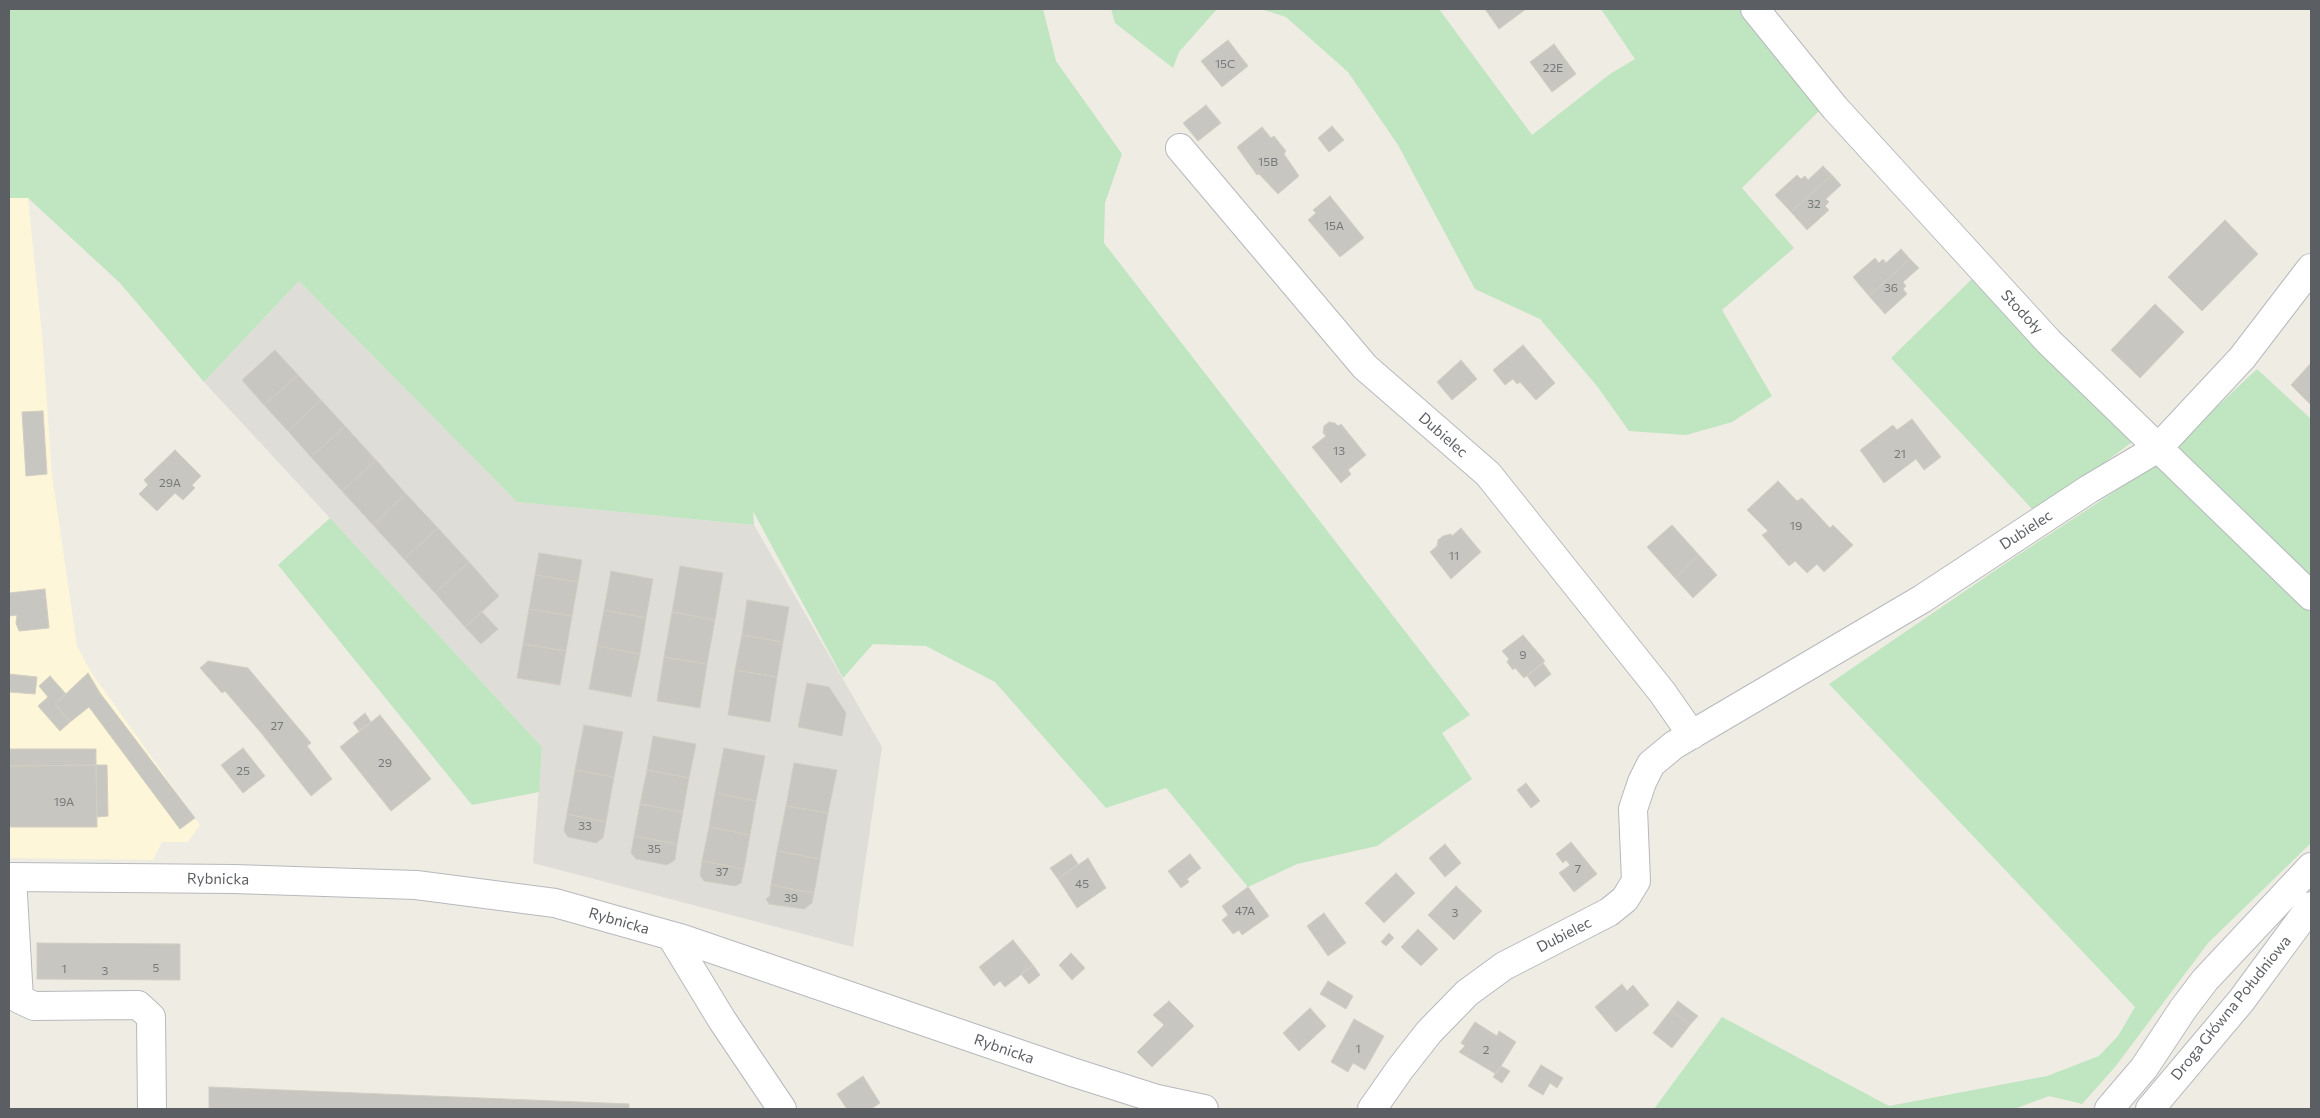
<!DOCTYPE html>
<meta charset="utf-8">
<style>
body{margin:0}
#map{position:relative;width:2320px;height:1118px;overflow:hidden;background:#eeece3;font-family:Commissioner,sans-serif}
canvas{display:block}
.frame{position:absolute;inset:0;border:10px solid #5b5f64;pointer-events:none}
</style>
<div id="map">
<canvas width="2320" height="1118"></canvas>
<div class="frame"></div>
</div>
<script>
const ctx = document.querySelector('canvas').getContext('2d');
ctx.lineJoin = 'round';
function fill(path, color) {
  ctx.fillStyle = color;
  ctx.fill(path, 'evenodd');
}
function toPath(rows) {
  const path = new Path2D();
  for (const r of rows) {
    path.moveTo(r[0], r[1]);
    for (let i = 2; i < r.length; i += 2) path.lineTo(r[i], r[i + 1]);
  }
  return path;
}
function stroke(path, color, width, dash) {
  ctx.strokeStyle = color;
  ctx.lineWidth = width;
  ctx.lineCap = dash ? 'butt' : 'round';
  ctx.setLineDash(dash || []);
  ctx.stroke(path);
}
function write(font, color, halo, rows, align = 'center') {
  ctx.font = font + ' Commissioner,sans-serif';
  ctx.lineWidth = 5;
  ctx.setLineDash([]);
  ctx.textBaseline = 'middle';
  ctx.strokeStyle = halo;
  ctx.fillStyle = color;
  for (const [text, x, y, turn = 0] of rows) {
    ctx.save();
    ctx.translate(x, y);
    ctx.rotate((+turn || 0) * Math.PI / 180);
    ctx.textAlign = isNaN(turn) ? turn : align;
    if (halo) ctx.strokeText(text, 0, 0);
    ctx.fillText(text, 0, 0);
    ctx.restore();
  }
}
const commercial = toPath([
 [9,198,28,198,43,345,52,475,77,646,91,672,200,825,188,842,162,842,153,860,9,858]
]);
const industrial = toPath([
 [299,281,517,502,754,525,882,747,853,947,533,863,542,747,204,382]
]);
const green = toPath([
 [9,9,1043,9,1056,61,1122,154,1105,203,1104,243,1470,715,1442,733,1472,779,1377,846,1297,864,1248,887,1166,788,1106,808,995,682,926,646,873,644,843,678,753,511,754,525,517,502,299,281,204,382,120,283,28,198,9,198],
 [1111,9,1217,9,1179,52,1173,68,1115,23],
 [1261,9,1439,9,1532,135,1610,74,1635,59,1601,9,1740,9,1820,110,1742,188,1794,248,1722,310,1772,396,1732,422,1686,435,1629,431,1597,386,1540,319,1475,289,1398,145,1348,72,1286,17],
 [1972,279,2132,442,2092,472,2033,510,1891,358],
 [2257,369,2311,419,2311,843,2208,943,2115,1067,2082,1104,2049,1096,2014,1109,1654,1109,1722,1017,1889,1106,2047,1076,2099,1056,2118,1036,2135,1007,1829,684,2009,561,2155,465],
 [330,518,542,747,539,792,472,805,278,565]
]);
const building = toPath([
 [1485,9,1526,9,1499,29,1485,9],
 [1228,40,1248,66,1222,87,1201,61,1228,40],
 [1554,44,1576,74,1552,92,1530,62,1554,44],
 [1206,105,1221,123,1198,141,1183,123,1206,105],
 [1332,126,1344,140,1329,152,1318,138,1332,126],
 [1262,127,1271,138,1274,136,1286,151,1284,154,1299,176,1278,194,1259,174,1257,175,1237,147,1262,127],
 [1823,166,1832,175,1791,212,1775,195,1797,175,1801,179,1805,176,1808,180,1823,166],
 [1832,175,1841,185,1826,199,1829,202,1825,206,1829,210,1807,230,1791,212,1832,175],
 [1330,196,1364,238,1340,257,1308,220,1316,213,1313,210,1330,196],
 [2225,220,2258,254,2202,311,2168,277,2225,220],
 [1901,249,1910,259,1869,296,1853,277,1875,258,1879,263,1883,259,1886,263,1901,249],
 [1910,259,1919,268,1903,282,1906,286,1903,289,1907,294,1885,314,1869,296,1910,259],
 [2155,304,2184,332,2140,378,2111,350,2155,304],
 [1523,345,1555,383,1536,400,1520,382,1517,384,1513,379,1505,385,1493,370,1523,345],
 [275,350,298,375,264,405,242,380,275,350],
 [1461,360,1477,379,1452,400,1437,382,1461,360],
 [2311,363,2311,403,2310,404,2291,385,2311,363],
 [298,375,321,400,288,431,264,405,298,375],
 [321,400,345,426,311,457,288,431,321,400],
 [43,411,47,474,26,476,22,412,43,411],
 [1912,419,1941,457,1924,470,1916,459,1884,483,1860,450,1893,425,1897,430,1912,419],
 [1329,422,1335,423,1338,426,1341,424,1366,455,1348,470,1351,474,1341,483,1312,447,1326,436,1323,433,1324,426,1329,422],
 [345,426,376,460,342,491,311,457,345,426],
 [175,450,201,476,192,485,195,488,183,500,175,493,157,511,139,494,148,485,144,480,175,450],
 [376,460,406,494,373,525,342,491,376,460],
 [1778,481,1797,501,1802,498,1830,528,1833,525,1853,545,1824,572,1817,564,1807,573,1795,561,1789,566,1762,535,1768,531,1747,510,1778,481],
 [406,494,438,528,404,559,373,525,406,494],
 [1672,525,1699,555,1675,578,1647,547,1672,525],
 [438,528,469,562,435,593,404,559,438,528],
 [1461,528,1481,552,1451,579,1430,552,1437,546,1438,540,1443,536,1451,534,1452,536,1461,528],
 [539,553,582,560,578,582,535,575,539,553],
 [1699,555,1717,575,1693,598,1675,578,1699,555],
 [469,562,499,596,465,627,435,593,469,562],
 [680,566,723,573,715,620,672,612,680,566],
 [611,571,653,579,646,618,604,610,611,571],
 [535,575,578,582,572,616,529,609,535,575],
 [45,589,49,628,19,631,16,623,17,615,9,616,9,593,45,589],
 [747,600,789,607,783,642,742,635,747,600],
 [529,609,572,616,566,651,523,644,529,609],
 [604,610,646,618,640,654,597,646,604,610],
 [482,612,498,629,481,644,465,627,482,612],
 [672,612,715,620,707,664,664,657,672,612],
 [742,635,783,642,777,677,735,670,742,635],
 [1523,635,1545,661,1524,678,1515,668,1513,670,1507,662,1509,659,1502,651,1523,635],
 [523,644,566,651,560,685,517,678,523,644],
 [597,646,640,654,631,697,589,689,597,646],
 [664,657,707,664,700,708,657,701,664,657],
 [208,661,248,668,311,743,307,746,332,779,311,796,262,734,225,691,222,693,200,668,208,661],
 [1543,663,1551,674,1535,687,1527,676,1543,663],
 [735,670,777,677,770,722,728,715,735,670],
 [88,673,100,693,195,818,180,829,89,707,70,722,55,704,88,673],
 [9,674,37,677,35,694,9,692,9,674],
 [50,676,66,694,55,704,70,722,60,731,38,706,48,697,39,686,50,676],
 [807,683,829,687,846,713,842,736,798,727,807,683],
 [365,713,371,722,359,731,353,723,365,713],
 [380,715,431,779,391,811,340,747,380,715],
 [584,725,623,732,614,777,575,770,584,725],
 [653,736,696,744,689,778,647,770,653,736],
 [243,748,265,776,243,793,221,765,243,748],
 [724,748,765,756,756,801,715,793,724,748],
 [9,749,96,749,96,765,9,766,9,749],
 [794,763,837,770,828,813,786,806,794,763],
 [96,765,97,827,9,827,9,766,96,765],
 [96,765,107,765,108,816,97,817,96,765],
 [575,770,614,777,606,822,567,814,575,770],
 [647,770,689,778,683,812,640,804,647,770],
 [1526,783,1540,801,1531,808,1517,790,1526,783],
 [715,793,756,801,750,835,709,827,715,793],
 [640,804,683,812,677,844,634,836,640,804],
 [786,806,828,813,820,859,777,851,786,806],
 [567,814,606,822,603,838,596,843,568,837,564,831,567,814],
 [709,827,750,835,744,869,702,861,709,827],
 [634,836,677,844,675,860,667,865,636,859,631,853,634,836],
 [1571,842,1597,874,1574,892,1559,873,1570,865,1566,860,1563,863,1556,854,1571,842],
 [1445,844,1461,863,1445,877,1429,858,1445,844],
 [777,851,820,859,814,893,771,885,777,851],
 [1071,854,1078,864,1058,879,1050,868,1071,854],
 [1190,854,1201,868,1187,879,1189,882,1181,888,1168,871,1190,854],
 [1088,858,1106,888,1077,908,1058,879,1088,858],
 [702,861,744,869,741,883,735,886,704,881,700,875,702,861],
 [1396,873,1415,893,1384,923,1365,903,1396,873],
 [771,885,814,893,812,903,804,909,769,904,766,899,770,896,771,885],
 [1456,886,1482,911,1454,940,1428,915,1456,886],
 [1248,887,1269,916,1242,935,1239,930,1233,934,1222,920,1228,915,1222,906,1248,887],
 [1324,913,1346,943,1328,956,1307,926,1324,913],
 [1418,929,1438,949,1421,966,1401,947,1418,929],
 [1389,933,1394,938,1386,946,1381,942,1389,933],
 [1013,940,1033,965,1005,987,1000,981,994,986,979,967,1013,940],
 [37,943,180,944,180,980,37,979,37,943],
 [1071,953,1085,968,1072,980,1059,965,1071,953],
 [1033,965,1040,975,1029,984,1021,974,1033,965],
 [1328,981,1353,996,1346,1009,1320,994,1328,981],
 [1622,984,1627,991,1633,985,1649,1005,1616,1032,1595,1007,1622,984],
 [1169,1001,1194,1026,1152,1067,1137,1052,1164,1025,1153,1015,1169,1001],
 [1678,1001,1698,1016,1690,1025,1671,1010,1678,1001],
 [1310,1008,1326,1026,1299,1051,1283,1033,1310,1008],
 [1671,1010,1690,1025,1672,1048,1653,1033,1671,1010],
 [1354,1019,1384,1036,1365,1070,1353,1063,1348,1072,1331,1062,1354,1019],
 [1475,1022,1497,1036,1499,1031,1516,1042,1496,1074,1459,1052,1465,1046,1461,1043,1475,1022],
 [1541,1065,1563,1078,1557,1088,1550,1083,1543,1095,1528,1086,1541,1065],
 [1501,1066,1510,1071,1502,1083,1493,1077,1501,1066],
 [863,1076,880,1103,871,1109,847,1109,837,1094,863,1076],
 [209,1087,629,1104,629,1109,209,1109,209,1087]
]);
const minor = toPath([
 [1755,9,1835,108,2049,342,2311,596],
 [1180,148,1365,367,1488,474,1662,692,1692,735],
 [12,877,19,999,34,1006,138,1005,151,1017,152,1109],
 [671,936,722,1020,782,1109],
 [1372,1109,1400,1069,1429,1032,1467,993,1504,966,1609,912,1625,899,1636,881,1633,809,1642,782,1651,764,1674,745,1922,599,2089,489,2158,448,2242,358,2311,268]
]);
const tertiary = toPath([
 [9,877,234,879,416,885,555,903,683,939,1072,1072,1157,1099,1204,1109]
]);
const secondary = toPath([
 [2109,1109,2144,1068,2183,1009,2205,980,2311,867],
 [2150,1109,2241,1001,2311,906]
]);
const numberNames = [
 ["15C",1225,64],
 ["22E",1553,68],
 ["15B",1268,162],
 ["32",1814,204],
 ["15A",1334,226],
 ["36",1891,288],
 ["13",1339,451],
 ["21",1900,454],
 ["29A",170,483],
 ["19",1796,526],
 ["11",1454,556],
 ["9",1523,655],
 ["27",277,726],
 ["29",385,763],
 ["25",243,771],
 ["19A",64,802],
 ["33",585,826],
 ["35",654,849],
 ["7",1578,869],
 ["37",722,872],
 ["45",1082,884],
 ["39",791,898],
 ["47A",1245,911],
 ["3",1455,913],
 ["5",156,968],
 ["1",64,969],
 ["3",105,971],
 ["1",1358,1049],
 ["2",1486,1050]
];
const streetNames = [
 ["Stodoły",2022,312,47],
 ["Dubielec",1443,435,41],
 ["Dubielec",2026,530,-33],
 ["Rybnicka",218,879,1],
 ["Rybnicka",619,921,16],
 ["Dubielec",1564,935,-27],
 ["Droga Główna Południowa",2231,1008,-51],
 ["Rybnicka",1004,1049,19]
];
fill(commercial, '#fdf6d9');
fill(industrial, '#dfddd7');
fill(green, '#c0e5c1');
fill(building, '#c8c6c0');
stroke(building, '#d2cec2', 1);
stroke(minor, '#b6b9bd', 30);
stroke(tertiary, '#b6b9bd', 30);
stroke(secondary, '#b7babf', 30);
stroke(minor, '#fff', 28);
stroke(tertiary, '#fff', 28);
stroke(secondary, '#fff', 28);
write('12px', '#76797b', null, numberNames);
write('15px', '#5b5f64', '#fff', streetNames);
</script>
